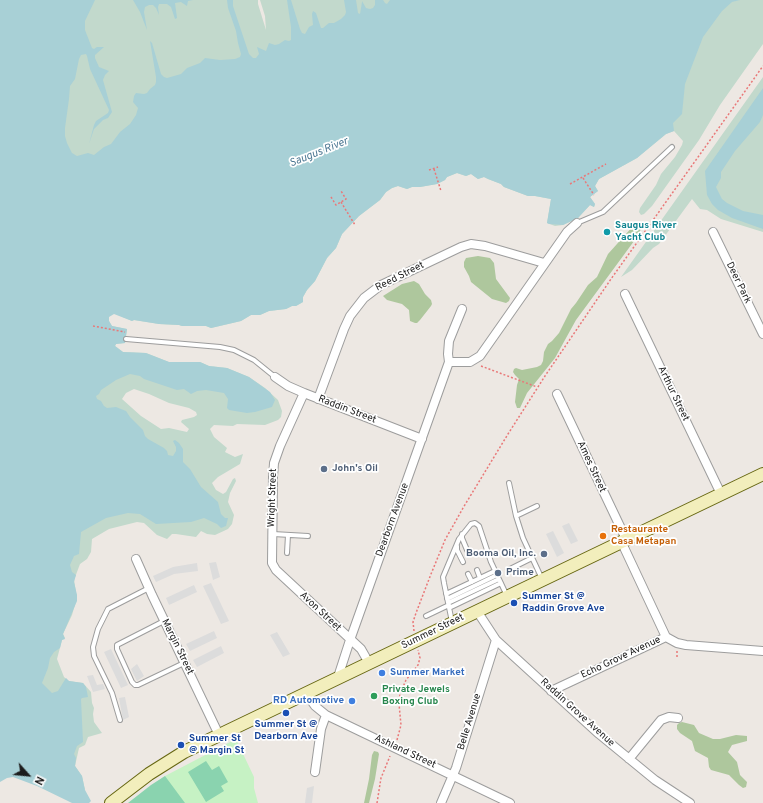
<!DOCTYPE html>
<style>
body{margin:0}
#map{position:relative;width:763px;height:803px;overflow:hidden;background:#ede8e3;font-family:Overpass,sans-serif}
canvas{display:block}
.north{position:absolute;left:8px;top:755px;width:40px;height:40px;-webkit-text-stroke:3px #fff;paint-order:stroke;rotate:117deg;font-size:11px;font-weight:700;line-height:16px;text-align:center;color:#1c1c1c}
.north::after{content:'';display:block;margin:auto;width:14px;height:18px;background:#1c1c1c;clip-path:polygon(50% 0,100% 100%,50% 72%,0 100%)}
</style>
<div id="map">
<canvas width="763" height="803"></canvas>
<div class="north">N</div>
</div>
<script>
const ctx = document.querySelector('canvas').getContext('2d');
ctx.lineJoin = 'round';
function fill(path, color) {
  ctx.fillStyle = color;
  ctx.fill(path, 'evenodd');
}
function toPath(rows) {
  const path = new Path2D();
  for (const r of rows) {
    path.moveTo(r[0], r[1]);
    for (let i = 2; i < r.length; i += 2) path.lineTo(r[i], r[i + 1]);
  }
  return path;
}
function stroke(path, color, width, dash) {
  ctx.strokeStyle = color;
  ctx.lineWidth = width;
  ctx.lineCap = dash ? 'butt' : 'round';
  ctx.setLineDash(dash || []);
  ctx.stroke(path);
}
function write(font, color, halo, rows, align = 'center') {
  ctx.font = font + ' Overpass,sans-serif';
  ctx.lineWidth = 3.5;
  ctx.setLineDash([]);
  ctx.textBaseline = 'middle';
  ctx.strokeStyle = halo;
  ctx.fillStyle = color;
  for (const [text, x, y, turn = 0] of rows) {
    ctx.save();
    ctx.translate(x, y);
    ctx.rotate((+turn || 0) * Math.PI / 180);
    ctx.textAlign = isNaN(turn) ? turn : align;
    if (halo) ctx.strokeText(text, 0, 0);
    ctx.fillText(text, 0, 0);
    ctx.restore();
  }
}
const forest = toPath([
 [638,222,642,225,642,227,637,237,576,320,555,358,527,393,520,408,517,408,515,402,517,385,519,379,515,375,513,372,514,369,516,368,522,370,537,367,541,365,543,361,544,352,548,344,552,341,559,333,571,309,576,303,588,285,597,277,608,254,634,225],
 [478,256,490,258,494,263,496,279,510,298,509,301,506,303,492,299,471,282,469,276,464,267,464,262,466,258],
 [414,281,419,284,425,294,431,300,432,304,431,306,420,320,417,323,415,323,410,321,409,310,402,304,387,300,383,296,402,284],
 [682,722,694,725,699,733,713,739,720,739,736,735,747,736,747,741,732,745,728,752,737,762,740,775,747,782,746,787,743,788,739,785,729,775,711,770,709,767,708,758,695,751,692,741,680,733,677,729,677,725,679,723],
 [374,751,378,752,379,754,375,779,369,803,364,803,369,779,372,755]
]);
const wetland = toPath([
 [53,0,258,0,258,4,266,30,265,16,260,0,529,0,83,168,54,148],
 [730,0,763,0,763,44,720,105,699,140,652,206,644,214,641,215,639,212,640,208,656,185,661,174,675,157,682,145,683,141,674,131,666,134,637,158,599,179,595,186,598,191,590,197,595,204,594,207,590,205,578,218,563,225,555,226,547,223,551,199,535,196,528,196,504,187,501,184,488,179,484,177,478,179,471,174,466,176,457,173,447,177,445,180,437,184,420,187,412,187,407,189,398,186,392,188,386,192,380,200,359,216,342,234,336,248,327,258,315,281,307,290,303,297,303,302,296,306,292,306,286,309,269,311,260,315,251,315,241,321,211,328,206,326,182,326,179,325,159,324,134,320,132,321,116,314,336,214],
 [763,77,763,232,721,219,707,210,700,209,692,199,659,244,653,248,632,270,621,277],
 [109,321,112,326,127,329,125,343,116,344,115,346,123,352,146,353,169,362,200,362,209,366,227,368,249,377,265,388,278,400,282,411,281,417,278,420,265,425,237,424,233,426,214,425,210,429,214,437,227,448,225,452,235,457,243,454,240,464,218,477,212,483,216,490,223,494,226,492,233,479,235,478,236,481,230,493,228,502,234,515,232,524,228,529,215,535,207,534,201,531,196,537,176,534,172,534,167,539,157,535,144,523,137,522,109,529,92,539,91,552,87,559,80,564,74,580,77,598,72,615,63,634,65,638,62,640,57,659,64,677,69,681,83,683,91,692,92,703,94,708,93,714,94,722,102,733,88,737,85,745,79,748,75,766,82,776,85,790,52,771,0,329],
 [134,389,149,394,169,403,189,408,196,412,197,415,194,417,182,420,181,422,189,429,187,432,169,428,161,429,141,416,122,399,126,393]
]);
const park = toPath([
 [236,739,254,777,254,788,258,803,128,803,165,776]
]);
const pitch = toPath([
 [206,761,212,770,219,766,228,782,221,786,224,791,206,802,188,772],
 [165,776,185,803,128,803,151,785]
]);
const parking = toPath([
 [569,523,578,541,571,544,562,526],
 [553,531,564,553,557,557,546,534],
 [216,562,220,577,213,580,209,563],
 [197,563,198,571,174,574,156,582,153,576,173,567],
 [211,583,229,621,221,624,203,586],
 [194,585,197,592,169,605,166,598],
 [214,631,217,638,190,651,186,644],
 [277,632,290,654,283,657,270,635],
 [221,646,224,653,197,667,193,660],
 [111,649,128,685,121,688,104,652],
 [137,664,144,676,137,681,131,669],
 [93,675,97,685,103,684,105,689,93,692,87,676],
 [125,697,129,717,123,720,119,698],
 [314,786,312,803,305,803,307,788]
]);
const water = toPath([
 [0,0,95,0,85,21,85,30,92,48,94,49,97,47,104,47,95,55,95,58,99,67,109,71,105,75,103,80,112,112,108,118,103,120,94,129,89,144,94,125,96,121,108,113,109,110,90,69,87,56,86,54,81,55,79,59,75,79,70,86,69,99,65,128,65,136,67,143,72,153,77,156,88,153,94,155,104,147,111,144,120,132,130,124,136,115,138,108,133,102,134,96,136,93,144,94,147,93,150,89,155,85,156,82,156,77,150,41,152,43,161,74,164,77,167,78,181,74,187,68,200,63,205,58,220,60,235,59,240,57,241,54,238,43,236,31,228,8,227,0,233,0,233,6,249,54,253,58,256,58,259,54,257,47,266,51,269,43,275,45,279,44,285,40,289,41,291,40,291,27,287,0,291,0,300,29,302,33,305,34,309,27,313,25,312,14,313,11,316,13,321,28,323,28,329,23,334,23,341,19,345,15,346,12,344,0,356,0,358,13,360,14,362,2,362,1,366,8,370,9,373,8,375,5,375,0,383,0,385,3,387,4,390,0,740,0,732,2,722,11,703,37,685,84,682,114,673,123,674,131,666,134,637,158,599,179,595,186,598,191,590,197,595,204,594,207,590,205,578,218,563,225,549,224,547,223,551,199,535,196,528,196,504,187,501,184,488,179,484,177,478,179,471,174,466,176,457,173,447,177,445,180,437,184,420,187,412,187,407,189,398,186,392,188,386,192,380,200,359,216,342,234,336,248,327,258,315,281,307,290,303,297,303,302,296,306,292,306,286,309,269,311,260,315,251,315,241,321,211,328,206,326,182,326,179,325,159,324,134,320,132,321,114,314,109,317,109,321,112,326,127,329,125,343,116,344,115,346,123,352,146,353,169,362,200,362,209,366,227,368,249,377,270,392,275,400,272,407,255,412,247,413,229,410,227,408,228,399,224,393,206,390,197,391,191,394,184,389,177,390,144,379,140,376,130,374,116,380,101,390,99,394,96,396,97,399,101,401,104,406,107,408,116,407,126,411,130,417,143,430,145,436,148,439,164,448,167,451,168,455,173,456,176,451,176,447,173,441,175,440,179,443,183,449,183,462,190,469,201,487,218,502,221,514,225,518,228,518,226,526,221,528,217,524,204,518,191,522,156,524,140,514,128,513,106,518,81,532,79,554,74,556,70,565,72,572,76,575,74,582,77,595,77,601,63,634,65,639,62,640,60,648,54,652,50,658,48,668,42,683,52,693,58,691,66,678,69,681,83,683,86,687,88,697,82,698,81,699,83,742,77,746,74,754,76,758,75,766,82,776,85,790,91,801,89,803,72,803,37,786,13,777,7,778,0,782],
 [133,0,193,0,188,1,187,6,181,2,175,3,177,18,175,19,171,7,167,4,159,4,158,7,159,15,156,8,153,5,149,5,145,7,144,12,147,30,140,12],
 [763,88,763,115,760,122,735,151,721,172,721,178,716,187,722,199,727,203,743,211,763,215,763,229,732,218,718,210,712,204,707,195,705,171]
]);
const path = toPath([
 [434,169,441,191],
 [429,170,438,167],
 [583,178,594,195],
 [570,184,606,164],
 [331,197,336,205,346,199,341,191],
 [341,202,355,225],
 [93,326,125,332],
 [481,366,537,387],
 [414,631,413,622,416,613,431,574,445,540,463,508,508,434,545,376,611,279,763,66],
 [677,651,677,659],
 [397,740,401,725,399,704,400,694,406,680,418,665,420,658,418,650],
 [377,803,381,778,390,756]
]);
const service = toPath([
 [577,223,603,212,672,147],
 [126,339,220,347,234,350,254,360,275,377],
 [509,483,516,516,523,538,542,579],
 [516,516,537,506],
 [273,534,308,536],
 [462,534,462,538,467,550],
 [457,546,457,550,463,562],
 [287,553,288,535],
 [477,570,480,578],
 [508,570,532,558],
 [468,574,472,582],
 [446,594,495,571],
 [447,599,497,575],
 [448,603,499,579],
 [449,608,501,583],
 [426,616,449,605],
 [164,621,117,645,117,649,132,682,135,685,138,685,184,663],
 [452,622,444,583,443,577,459,539,471,524,475,523,479,526,491,562,507,596],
 [120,720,112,693,94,656,93,647,98,629,108,609,149,588]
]);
const minor = toPath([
 [713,232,763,334],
 [625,294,721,494],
 [449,362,470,362,480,356,567,232,577,223],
 [275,377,288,386,304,393,422,439],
 [304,393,280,446,274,463,273,477,272,563,276,570,361,649,369,663],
 [557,394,626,539],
 [318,399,344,329,350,316,364,298,381,285,461,247,471,244,485,246,544,263],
 [621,541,666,637],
 [136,559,152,595,219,735],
 [477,611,496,640,599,734,655,780,690,803],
 [666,637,677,643,686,645,763,651],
 [338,677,350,640,449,362,448,354,449,341,462,309],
 [551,691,666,637],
 [306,693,315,706,326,715,510,803],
 [629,759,661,720,669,717,678,718],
 [315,772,321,729,326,715],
 [441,803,456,768,496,640]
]);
const secondary = toPath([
 [111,803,149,774,184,752,763,474]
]);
const markers = [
 [607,232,4,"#0f9aa8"],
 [324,469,4,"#5c6f8a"],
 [603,536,4,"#e8710a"],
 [544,554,4,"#5c6f8a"],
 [498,573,4,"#5c6f8a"],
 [514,603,4,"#1a4fb4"],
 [382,673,4,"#3f7fe0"],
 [374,696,4,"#2e9e5b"],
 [352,701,4,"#3f7fe0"],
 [286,713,4,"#1a4fb4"],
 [181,745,4,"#1a4fb4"]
];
const cultureNames = [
 ["Saugus River",615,226],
 ["Yacht Club",615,238]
];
const streetNames = [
 ["Reed Street",400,277,-27],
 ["Deer Park",738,283,64],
 ["Arthur Street",673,394,64],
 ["Raddin Street",347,410,21],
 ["Ames Street",591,467,65],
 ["Wright Street",273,498,-88],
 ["Dearborn Avenue",393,520,-70],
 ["Avon Street",320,612,43],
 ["Summer Street",433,632,-26],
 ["Margin Street",177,647,64],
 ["Echo Grove Avenue",621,658,-25],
 ["Raddin Grove Avenue",577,713,42],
 ["Belle Avenue",470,722,-73],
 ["Ashland Street",405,752,25]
];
const serviceNames = [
 ["John's Oil",332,469],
 ["Booma Oil, Inc.",536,554,"right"],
 ["Prime",506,573]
];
const foodNames = [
 ["Restaurante",611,530],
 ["Casa Metapan",611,542]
];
const transitNames = [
 ["Summer St @",522,597],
 ["Raddin Grove Ave",522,609],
 ["Summer St @",286,725,"center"],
 ["Dearborn Ave",286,737,"center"],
 ["Summer St",189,739],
 ["@ Margin St",189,751]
];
const shopNames = [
 ["Summer Market",390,673],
 ["RD Automotive",344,701,"right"]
];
const leisureNames = [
 ["Private Jewels",382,690],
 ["Boxing Club",382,702]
];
const waterNames = [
 ["Saugus River",319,153,-22]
];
fill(forest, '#aec79d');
fill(wetland, '#c2d9cc');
fill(park, '#c6f2c4');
fill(pitch, '#8ad3af');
fill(parking, '#dcdcdc');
fill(water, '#a8d0d6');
stroke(service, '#9d9d9d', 6);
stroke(minor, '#9d9d9d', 10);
stroke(secondary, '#661', 14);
stroke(path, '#e97878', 1.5, [2, 2]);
stroke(service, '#fff', 4);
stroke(minor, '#fff', 8);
stroke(secondary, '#f2eebc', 12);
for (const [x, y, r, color] of markers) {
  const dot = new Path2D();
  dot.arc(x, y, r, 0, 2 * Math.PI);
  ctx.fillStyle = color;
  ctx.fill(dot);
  stroke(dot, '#fff', 1.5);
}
write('bold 10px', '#0d838f', '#fff', cultureNames, 'left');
write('10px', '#1c1c1c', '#fff', streetNames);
write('bold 10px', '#4e5e75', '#fff', serviceNames, 'left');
write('bold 10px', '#c56008', '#fff', foodNames, 'left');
write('bold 10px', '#164399', '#fff', transitNames, 'left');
write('bold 10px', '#366cbe', '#fff', shopNames, 'left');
write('bold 10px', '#27864d', '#fff', leisureNames, 'left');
write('italic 11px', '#4d7893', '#fff', waterNames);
</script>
